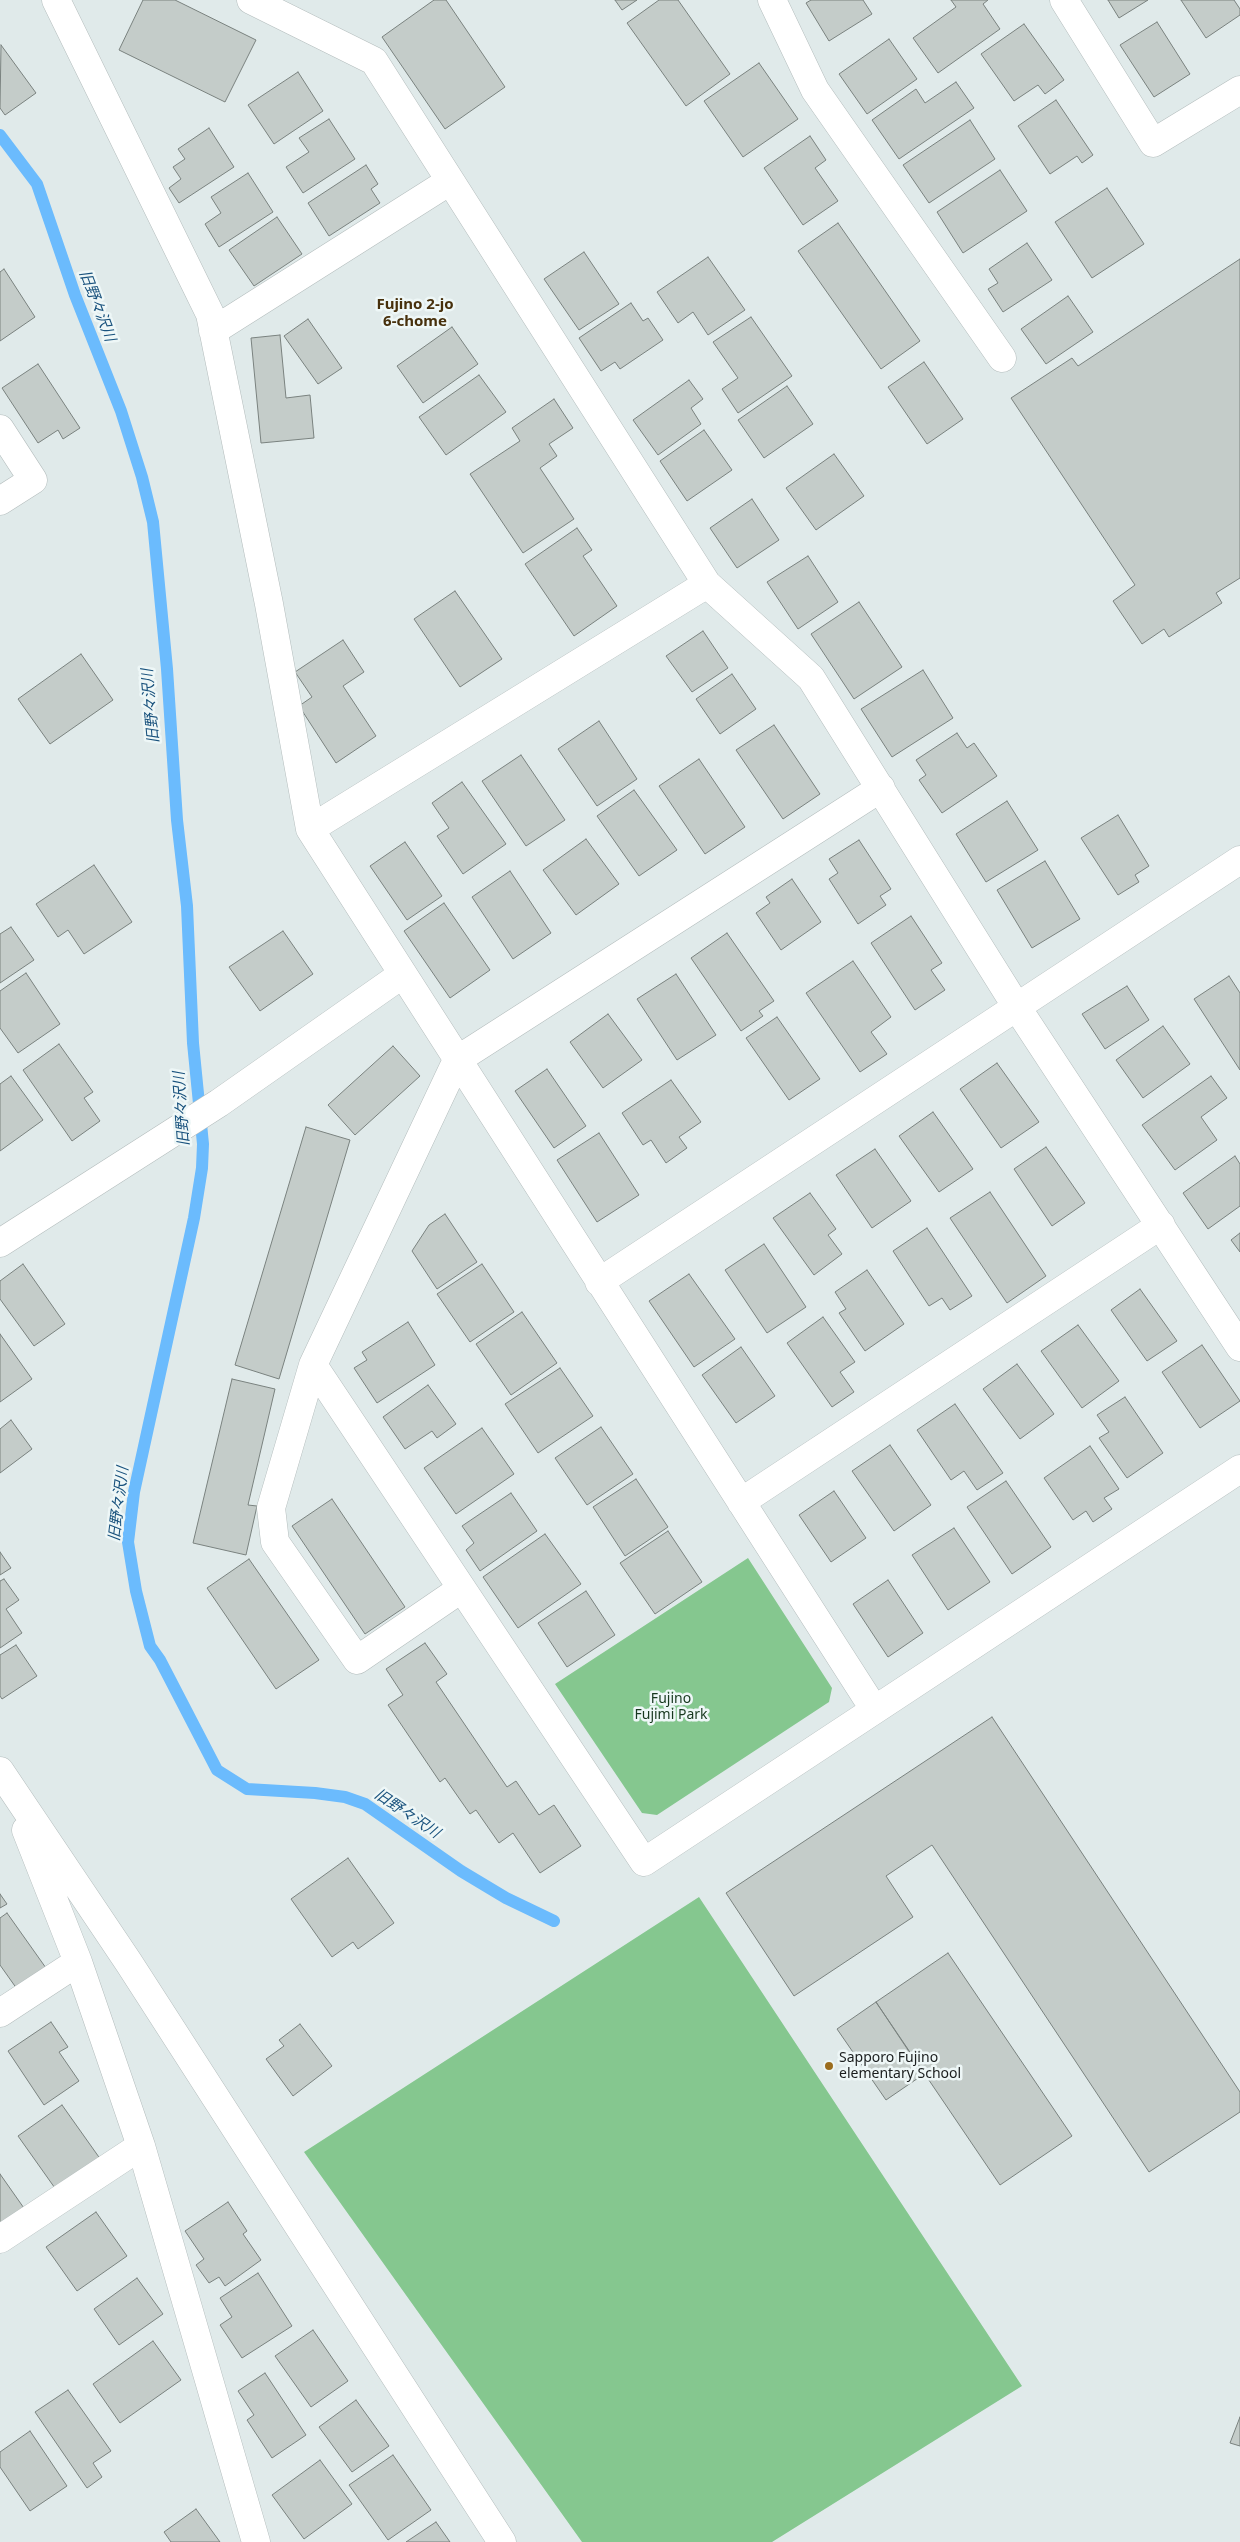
<!DOCTYPE html>
<meta charset="utf-8">
<style>
body{margin:0}
canvas{display:block;background:#e0eaea}
</style>
<canvas width="1240" height="2542"></canvas>
<script>
const ctx = document.querySelector('canvas').getContext('2d');
ctx.lineJoin = 'round';
function fill(path, color) {
  ctx.fillStyle = color;
  ctx.fill(path, 'evenodd');
}
function toPath(rows) {
  const path = new Path2D();
  for (const r of rows) {
    path.moveTo(r[0], r[1]);
    for (let i = 2; i < r.length; i += 2) path.lineTo(r[i], r[i + 1]);
  }
  return path;
}
function stroke(path, color, width, dash) {
  ctx.strokeStyle = color;
  ctx.lineWidth = width;
  ctx.lineCap = dash ? 'butt' : 'round';
  ctx.setLineDash(dash || []);
  ctx.stroke(path);
}
function write(font, color, halo, rows, align = 'center') {
  ctx.font = font + ' "Noto Sans","Noto Sans JP",sans-serif';
  ctx.lineWidth = 5;
  ctx.setLineDash([]);
  ctx.textBaseline = 'middle';
  ctx.strokeStyle = halo;
  ctx.fillStyle = color;
  for (const [text, x, y, turn = 0] of rows) {
    ctx.save();
    ctx.translate(x, y);
    ctx.rotate((+turn || 0) * Math.PI / 180);
    ctx.textAlign = isNaN(turn) ? turn : align;
    if (halo) ctx.strokeText(text, 0, 0);
    ctx.fillText(text, 0, 0);
    ctx.restore();
  }
}
const green = toPath([
 [748,1558,832,1688,829,1702,657,1815,642,1813,555,1684],
 [699,1897,1022,2386,772,2542,582,2542,304,2152]
]);
const stream = toPath([
 [0,135,37,184,75,295,121,411,142,477,153,522,167,669,177,820,187,906,193,1043,203,1144,202,1168,194,1218,134,1492,128,1542,136,1591,150,1646,160,1660,217,1770,247,1789,315,1793,345,1797,365,1804,461,1871,506,1898,554,1921]
]);
const building = toPath([
 [143,0,175,0,256,40,225,102,119,50,143,0],
 [434,0,446,0,505,87,445,129,382,37,434,0],
 [615,0,637,0,622,10,615,0],
 [659,0,678,0,730,74,686,106,627,23,659,0],
 [811,0,863,0,872,14,829,41,806,3,811,0],
 [951,0,988,0,983,4,1000,29,938,73,913,38,956,7,951,0],
 [1108,0,1148,0,1119,18,1108,0],
 [1181,0,1234,0,1240,9,1240,15,1206,38,1181,0],
 [1157,22,1190,74,1154,97,1120,45,1157,22],
 [1024,24,1064,80,1045,94,1038,85,1014,101,981,54,1024,24],
 [889,39,917,79,867,114,839,74,889,39],
 [1,45,36,93,5,115,0,108,1,45],
 [759,63,798,119,743,157,704,101,759,63],
 [298,72,323,111,274,144,248,105,298,72],
 [956,82,974,108,899,159,872,120,916,89,925,103,956,82],
 [1056,100,1093,155,1082,163,1077,156,1050,174,1018,126,1056,100],
 [329,119,355,159,303,193,286,167,309,152,299,138,329,119],
 [970,120,995,159,929,203,903,165,970,120],
 [209,128,234,167,179,203,169,188,181,179,173,167,185,159,178,149,209,128],
 [810,136,826,160,815,168,838,201,803,225,764,168,810,136],
 [366,165,378,184,371,189,380,203,329,236,308,203,366,165],
 [1000,170,1027,211,963,253,937,212,1000,170],
 [248,173,273,212,219,247,205,224,221,213,211,197,248,173],
 [1107,188,1144,244,1092,278,1055,222,1107,188],
 [277,217,302,254,254,286,229,250,277,217],
 [838,223,920,341,881,369,798,251,838,223],
 [1027,243,1052,280,1003,312,988,289,998,283,989,269,1027,243],
 [584,252,619,304,579,330,544,279,584,252],
 [708,257,745,310,708,335,693,312,678,323,657,292,708,257],
 [1240,259,1240,578,1216,593,1222,603,1169,637,1164,629,1142,644,1113,601,1135,585,1011,398,1072,358,1078,366,1240,259],
 [4,269,35,317,0,341,0,272,4,269],
 [1068,296,1093,332,1046,364,1021,329,1068,296],
 [631,303,643,321,648,318,663,340,620,369,615,362,601,371,579,338,631,303],
 [751,317,792,376,738,413,722,389,738,378,713,342,751,317],
 [308,319,342,368,318,384,284,336,308,319],
 [452,327,478,364,423,403,397,366,452,327],
 [280,335,286,398,310,395,314,438,261,443,251,338,280,335],
 [924,362,963,419,927,444,888,387,924,362],
 [38,364,80,428,63,439,58,430,38,443,2,388,38,364],
 [479,375,506,412,446,455,419,417,479,375],
 [689,380,703,399,691,408,701,424,658,455,633,420,689,380],
 [787,386,813,424,764,458,738,420,787,386],
 [554,399,573,428,549,444,557,456,540,468,574,519,523,553,470,474,520,441,512,428,554,399],
 [704,430,732,470,687,501,660,461,704,430],
 [834,454,864,496,816,530,786,488,834,454],
 [752,499,779,540,737,568,710,528,752,499],
 [577,528,592,550,583,556,617,606,574,636,525,564,577,528],
 [808,556,838,602,798,629,767,582,808,556],
 [455,591,502,659,460,687,414,619,455,591],
 [859,602,902,667,854,699,811,634,859,602],
 [703,631,728,668,692,692,666,656,703,631],
 [343,640,364,672,343,686,376,736,336,763,299,706,312,697,295,672,343,640],
 [81,654,113,700,50,744,18,699,81,654],
 [923,670,953,718,892,757,861,709,923,670],
 [732,674,756,709,720,734,696,699,732,674],
 [599,721,637,779,597,806,558,749,599,721],
 [774,725,820,794,783,819,736,750,774,725],
 [957,733,967,748,974,743,997,776,942,813,919,780,926,775,916,760,957,733],
 [521,755,565,820,526,846,482,781,521,755],
 [699,759,745,827,705,854,659,786,699,759],
 [462,782,506,844,463,874,437,836,449,828,432,803,462,782],
 [634,790,677,850,639,876,597,816,634,790],
 [1007,801,1038,850,986,882,956,834,1007,801],
 [1118,815,1149,866,1135,875,1139,882,1118,895,1081,838,1118,815],
 [586,839,619,884,576,915,543,870,586,839],
 [859,840,891,889,880,896,886,905,858,924,829,879,838,873,829,859,859,840],
 [405,842,442,896,407,920,370,866,405,842],
 [1045,861,1080,919,1032,948,997,890,1045,861],
 [94,865,132,922,84,954,68,930,58,937,36,904,94,865],
 [510,871,551,933,513,959,472,897,510,871],
 [792,879,821,922,781,950,756,913,770,903,766,897,792,879],
 [444,903,490,970,450,998,404,931,444,903],
 [911,916,942,963,931,970,945,990,915,1010,871,943,911,916],
 [11,927,34,960,0,983,0,934,11,927],
 [283,931,313,974,260,1011,229,967,283,931],
 [727,933,774,1001,759,1011,763,1016,741,1031,691,958,727,933],
 [853,961,891,1017,871,1032,887,1054,860,1072,806,993,853,961],
 [26,973,60,1024,18,1053,0,1028,0,991,26,973],
 [676,974,716,1035,677,1060,637,999,676,974],
 [1229,976,1240,993,1240,1070,1194,999,1229,976],
 [1127,986,1149,1020,1105,1049,1082,1014,1127,986],
 [608,1014,642,1060,603,1088,570,1042,608,1014],
 [777,1017,820,1079,789,1100,746,1038,777,1017],
 [1163,1026,1190,1064,1143,1098,1116,1060,1163,1026],
 [59,1044,93,1092,84,1098,100,1121,72,1141,23,1070,59,1044],
 [393,1046,420,1076,355,1135,328,1105,393,1046],
 [997,1063,1039,1122,1001,1148,960,1089,997,1063],
 [547,1069,586,1126,554,1148,515,1091,547,1069],
 [11,1076,43,1120,0,1151,0,1084,11,1076],
 [1211,1076,1227,1098,1201,1117,1217,1140,1175,1170,1142,1125,1211,1076],
 [671,1080,701,1122,679,1137,687,1148,666,1163,651,1140,643,1145,622,1113,671,1080],
 [933,1112,973,1169,939,1192,899,1136,933,1112],
 [306,1127,350,1140,279,1379,235,1365,306,1127],
 [599,1133,639,1195,597,1222,557,1160,599,1133],
 [1046,1147,1085,1203,1052,1226,1014,1169,1046,1147],
 [875,1149,911,1201,872,1228,836,1175,875,1149],
 [1235,1156,1240,1164,1240,1206,1208,1229,1183,1193,1235,1156],
 [990,1192,1046,1276,1007,1303,950,1218,990,1192],
 [810,1193,836,1229,828,1235,842,1254,814,1275,773,1218,810,1193],
 [445,1214,477,1262,437,1289,412,1251,429,1225,445,1214],
 [927,1228,972,1296,950,1310,942,1298,929,1306,893,1251,927,1228],
 [1240,1233,1240,1252,1231,1240,1240,1233],
 [764,1244,806,1307,767,1333,725,1270,764,1244],
 [23,1264,65,1324,34,1346,0,1299,0,1281,23,1264],
 [482,1264,514,1312,470,1342,437,1294,482,1264],
 [867,1270,904,1324,865,1351,839,1313,846,1309,835,1292,867,1270],
 [689,1274,735,1339,694,1367,649,1301,689,1274],
 [1140,1289,1177,1341,1147,1361,1111,1310,1140,1289],
 [522,1312,557,1363,511,1395,476,1344,522,1312],
 [823,1317,855,1362,840,1372,854,1392,832,1407,787,1343,823,1317],
 [408,1322,435,1365,377,1403,354,1368,367,1360,362,1352,408,1322],
 [1078,1325,1119,1381,1082,1408,1041,1351,1078,1325],
 [0,1334,32,1379,0,1402,0,1334],
 [1202,1345,1240,1401,1200,1428,1162,1372,1202,1345],
 [741,1347,775,1396,736,1423,702,1375,741,1347],
 [1017,1364,1054,1414,1020,1439,983,1389,1017,1364],
 [560,1368,593,1416,538,1453,505,1404,560,1368],
 [232,1379,275,1389,248,1505,257,1506,246,1555,193,1543,232,1379],
 [428,1385,456,1424,437,1438,432,1431,405,1449,383,1417,428,1385],
 [1125,1397,1163,1453,1127,1478,1099,1438,1109,1432,1097,1415,1125,1397],
 [955,1404,1003,1473,977,1490,964,1471,951,1480,917,1430,955,1404],
 [11,1420,32,1449,0,1473,0,1429,11,1420],
 [601,1427,633,1474,587,1505,555,1458,601,1427],
 [482,1428,514,1474,456,1514,424,1468,482,1428],
 [890,1445,931,1505,894,1531,852,1471,890,1445],
 [1090,1446,1119,1489,1104,1498,1112,1509,1093,1522,1086,1511,1073,1520,1044,1478,1090,1446],
 [636,1479,668,1527,625,1556,593,1507,636,1479],
 [1006,1481,1051,1547,1012,1574,967,1507,1006,1481],
 [834,1491,866,1538,831,1562,799,1515,834,1491],
 [511,1493,537,1531,480,1571,466,1550,474,1543,462,1526,511,1493],
 [332,1499,405,1607,365,1634,292,1526,332,1499],
 [954,1528,990,1582,948,1610,912,1555,954,1528],
 [668,1531,702,1582,655,1614,620,1563,668,1531],
 [545,1534,581,1584,518,1628,483,1577,545,1534],
 [0,1552,11,1568,0,1575,0,1552],
 [249,1559,319,1660,276,1689,207,1588,249,1559],
 [4,1579,19,1600,6,1609,22,1633,0,1648,0,1581,4,1579],
 [888,1580,923,1633,888,1657,853,1604,888,1580],
 [586,1591,615,1635,567,1667,538,1623,586,1591],
 [425,1643,447,1674,436,1682,507,1787,516,1781,539,1815,554,1805,581,1846,540,1873,513,1833,499,1843,476,1810,470,1814,445,1778,440,1782,388,1705,403,1695,386,1669,425,1643],
 [16,1645,37,1676,2,1699,0,1696,0,1655,16,1645],
 [992,1717,1240,2092,1240,2112,1149,2172,932,1845,886,1876,913,1917,794,1996,726,1893,992,1717],
 [348,1858,394,1923,358,1949,353,1942,332,1957,291,1899,348,1858],
 [0,1894,7,1904,0,1908,0,1894],
 [7,1913,46,1968,17,1989,0,1965,0,1918,7,1913],
 [948,1953,1072,2136,1000,2185,876,2002,948,1953],
 [876,2002,924,2074,886,2100,837,2029,876,2002],
 [51,2022,68,2047,59,2052,79,2081,44,2105,8,2051,51,2022],
 [300,2024,332,2066,293,2096,266,2059,284,2046,279,2040,300,2024],
 [62,2105,101,2160,57,2191,18,2136,62,2105],
 [0,2174,26,2211,0,2229,0,2174],
 [228,2202,247,2231,243,2234,261,2260,225,2286,219,2277,209,2283,196,2265,204,2259,185,2231,228,2202],
 [96,2212,127,2256,77,2291,46,2247,96,2212],
 [258,2273,292,2326,242,2358,220,2325,232,2317,220,2298,258,2273],
 [137,2278,163,2314,119,2345,94,2309,137,2278],
 [313,2330,348,2381,311,2407,275,2356,313,2330],
 [153,2341,181,2380,120,2423,93,2384,153,2341],
 [265,2373,306,2435,272,2458,247,2420,254,2415,238,2391,265,2373],
 [68,2390,111,2451,93,2463,102,2477,87,2488,35,2412,68,2390],
 [356,2400,389,2446,352,2472,319,2427,356,2400],
 [1240,2417,1240,2446,1230,2443,1240,2417],
 [30,2431,67,2486,30,2511,0,2467,0,2452,30,2431],
 [393,2455,431,2510,388,2540,349,2485,393,2455],
 [320,2460,352,2504,304,2539,272,2495,320,2460],
 [196,2509,220,2542,171,2542,164,2532,196,2509],
 [436,2522,450,2542,406,2542,436,2522]
]);
const street = toPath([
 [56,0,210,314,269,604,310,829,874,1709],
 [251,0,374,61,707,584,310,829],
 [772,0,815,90,1002,358],
 [1064,0,1153,143,1240,90],
 [213,331,450,181],
 [0,429,33,480,0,501],
 [707,584,811,678,1018,1009,1240,1347],
 [0,1243,219,1103,403,974],
 [599,1282,1240,860],
 [313,1365,644,1862,1240,1469],
 [741,1502,1161,1225],
 [461,1589,357,1660,275,1542,271,1508,313,1365,457,1060,881,788],
 [0,1771,129,1963,502,2542],
 [26,1830,78,1962,141,2146,256,2542],
 [0,2013,78,1962],
 [0,2239,141,2146]
]);
const markers = [
 [829,2066,5,"#9b6d1e"]
];
const parkNames = [
 ["Fujino",671,1699],
 ["Fujimi Park",671,1715]
];
const poiNames = [
 ["Sapporo Fujino",839,2058],
 ["elementary School",839,2074]
];
const neighbourhoodNames = [
 ["Fujino 2-jo",415,305],
 ["6-chome",415,322]
];
const waterNames = [
 ["旧野々沢川",97,306,69],
 ["旧野々沢川",151,706,-95],
 ["旧野々沢川",182,1109,-94],
 ["旧野々沢川",119,1504,-83],
 ["旧野々沢川",407,1814,34]
];
fill(green, '#85c78f');
stroke(stream, '#6bbbfd', 12);
fill(building, '#c4ccc9');
stroke(building, '#7a827f', 1);
stroke(street, '#b4bdbd', 29);
stroke(street, '#fff', 28);
for (const [x, y, r, color] of markers) {
  const dot = new Path2D();
  dot.arc(x, y, r, 0, 2 * Math.PI);
  ctx.fillStyle = color;
  ctx.fill(dot);
  stroke(dot, '#eef7f7', 2);
}
write('14px', '#17381e', '#eef7f7', parkNames);
write('14px', '#1a1d1d', '#eef7f7', poiNames, 'left');
write('bold 15px', '#47300c', '#eef7f7', neighbourhoodNames);
write('italic 15px', '#19527d', '#eef7f7', waterNames);
</script>
